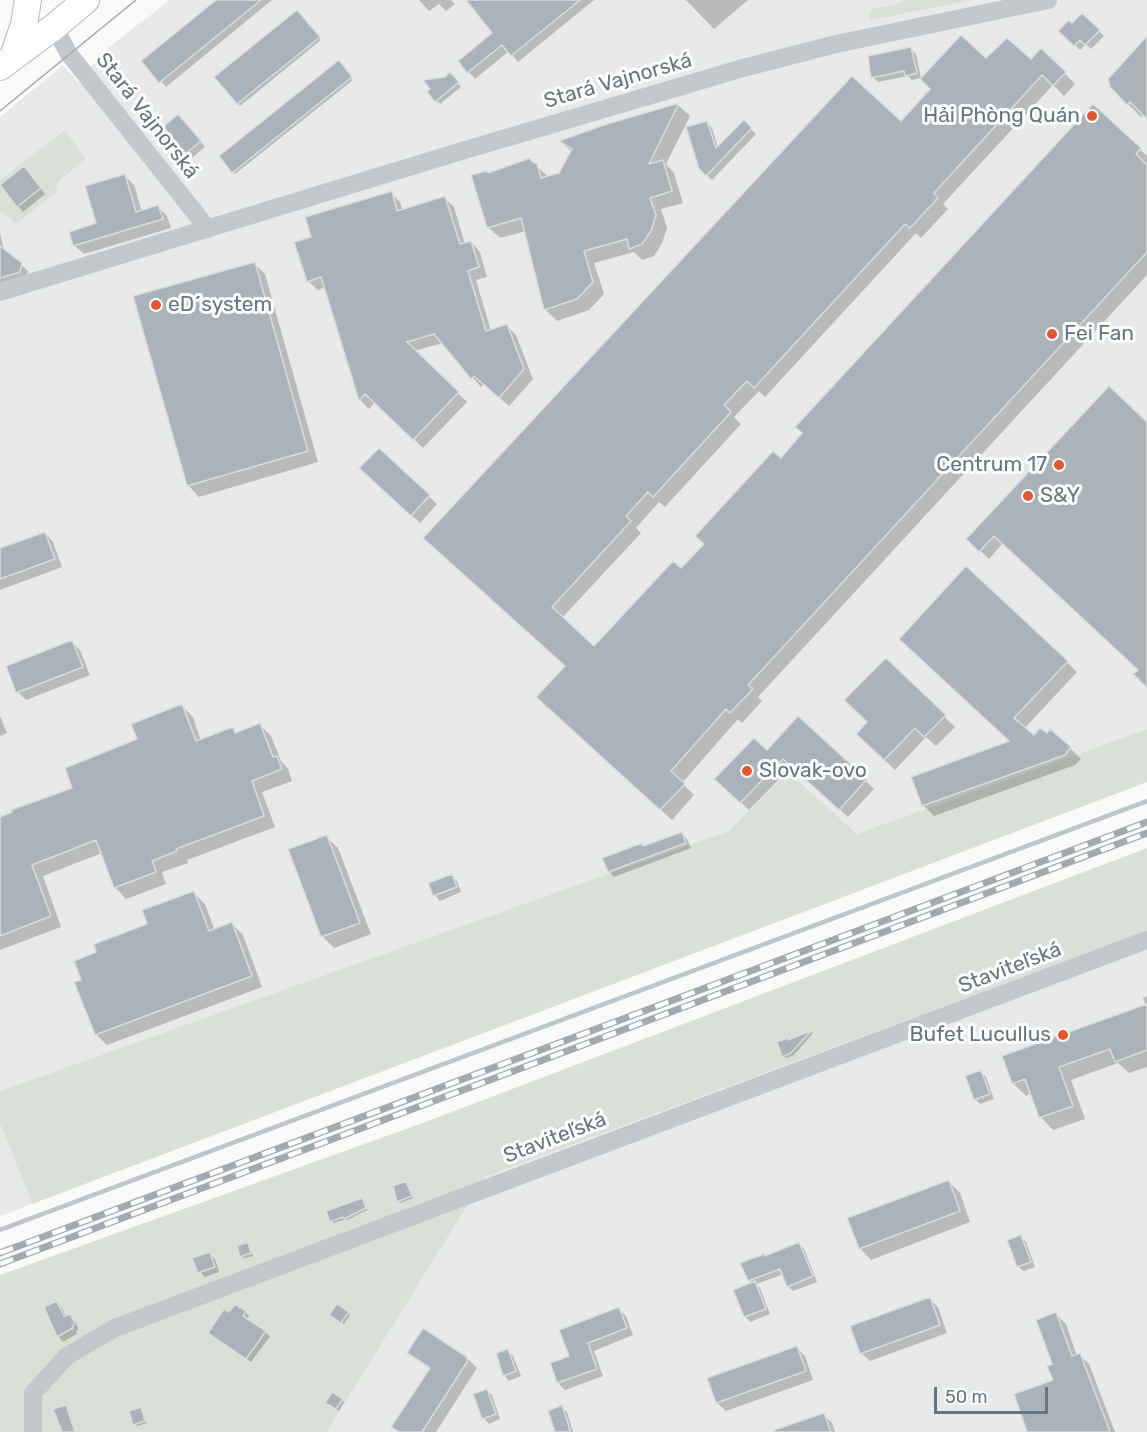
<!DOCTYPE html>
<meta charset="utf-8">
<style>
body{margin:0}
#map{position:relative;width:1147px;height:1432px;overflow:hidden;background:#fafaf8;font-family:Rubik,sans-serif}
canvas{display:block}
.scale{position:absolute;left:934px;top:1387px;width:114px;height:27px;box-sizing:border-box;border:3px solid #657683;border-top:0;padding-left:8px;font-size:18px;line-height:21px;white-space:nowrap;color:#657683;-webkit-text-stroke:4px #fff;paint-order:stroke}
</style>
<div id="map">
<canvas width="1147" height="1432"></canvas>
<div class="scale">50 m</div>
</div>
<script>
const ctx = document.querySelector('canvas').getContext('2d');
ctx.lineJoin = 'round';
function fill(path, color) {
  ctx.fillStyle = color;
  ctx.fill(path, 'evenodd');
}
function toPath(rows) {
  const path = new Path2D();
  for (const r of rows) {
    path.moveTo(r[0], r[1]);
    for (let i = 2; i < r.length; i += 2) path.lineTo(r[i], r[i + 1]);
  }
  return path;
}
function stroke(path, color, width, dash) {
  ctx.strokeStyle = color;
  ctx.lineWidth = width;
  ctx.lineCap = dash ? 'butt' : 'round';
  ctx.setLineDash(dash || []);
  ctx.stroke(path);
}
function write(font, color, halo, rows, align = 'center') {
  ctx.font = font + ' Rubik,sans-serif';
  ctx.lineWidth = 6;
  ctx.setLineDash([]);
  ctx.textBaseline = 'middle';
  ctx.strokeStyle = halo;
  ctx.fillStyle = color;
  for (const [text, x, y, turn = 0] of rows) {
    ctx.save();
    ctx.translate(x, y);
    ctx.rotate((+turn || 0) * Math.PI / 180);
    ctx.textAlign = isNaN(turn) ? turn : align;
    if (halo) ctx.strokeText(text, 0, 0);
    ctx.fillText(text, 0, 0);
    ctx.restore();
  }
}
const built = toPath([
 [170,0,1147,0,1147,729,856,835,788,772,728,831,0,1091,0,117,63,65,79,83,101,53],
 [1147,931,1147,1432,327,1432,485,1177],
 [0,1124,32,1204,0,1216]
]);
const green = toPath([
 [904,0,972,0,870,20,869,16,873,9,898,4],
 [65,130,85,159,56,184,57,191,16,224,0,211,0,180],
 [1147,729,1147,782,32,1204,0,1124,0,1091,728,831,788,772,857,834],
 [1147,848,1147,931,485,1177,327,1432,0,1432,0,1275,420,1124]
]);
const shadow = toPath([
 [218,0,272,0,166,87,144,61],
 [419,0,451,0,455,4,446,11,439,4,429,11],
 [475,0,594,0,518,62,509,51,475,79,460,61,494,33],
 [686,0,748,0,714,29],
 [297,12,321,40,240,106,217,78],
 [1082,15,1104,36,1091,49,1086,44,1080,50,1061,31,1072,25],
 [1147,47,1147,118,1143,114,1141,117,1111,87],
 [911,49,916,54,921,78,912,80,908,76,878,82,873,77],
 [1041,50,1075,84,1064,96,1053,85,943,204,948,209,921,238,916,233,765,397,759,391,734,417,741,424,665,507,659,502,636,528,641,533,562,618,594,648,682,570,1093,106,1147,156,1147,275,758,697,762,701,742,723,738,719,682,783,694,795,672,820,549,708,567,666,436,549,901,123,986,60,1031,62],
 [338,62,353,80,235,174,221,157],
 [450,74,461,87,440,104,436,101,445,78],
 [678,105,690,116,666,164,674,173,683,203,661,209,667,228,662,243,654,256,642,260,634,252,594,263,604,294,589,310,557,321,545,309,526,231,500,238,488,227,488,174,530,159,548,177,560,174,572,152,561,142],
 [183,121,205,147,192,158,165,127],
 [744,122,756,134,712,180,700,168,707,123,712,128,718,148],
 [29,173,45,194,23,212,1,185],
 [125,176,134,185,142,212,158,207,167,216,171,228,84,254,74,245,98,224],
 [391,193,400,202,403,211,444,198,454,207,465,244,471,242,480,252,487,277,476,280,491,331,507,326,516,335,533,379,509,406,484,384,481,387,443,343,414,351,467,402,423,448,375,402,369,409,360,400,325,287,318,290,308,281,313,238],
 [0,233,4,250,28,271,26,278,0,287],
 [254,263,265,274,318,462,199,497,188,485],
 [1147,423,1147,686,1140,670,1003,543,989,559,968,539],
 [379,450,437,504,420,523,369,477],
 [45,533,53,542,62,567,0,590,0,550],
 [901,638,1067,662,1077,672,1024,729,1034,737,1070,748,1081,759,1075,765,934,816,923,805,1011,742],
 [72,642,80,650,90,675,26,700,18,692],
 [886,660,955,727,936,746,926,737,895,770,858,734,869,722],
 [182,706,193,717,201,741,233,729,237,733,260,725,271,736,281,761,288,769,292,781,262,792,275,827,187,860,188,863,162,872,166,884,126,899,115,887,102,853,43,876,61,927,0,950,0,818,74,788],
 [0,716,7,733,0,736],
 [798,718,874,789,848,817,792,766,749,810,717,779,767,752],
 [682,833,687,839,691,848,614,877,609,871,644,847],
 [327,837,338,848,371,934,334,948,322,936],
 [452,876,457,881,461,892,440,901,435,895],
 [194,893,205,904,215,931,232,924,243,935,262,987,107,1045,96,1034,83,980,98,953,149,925],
 [1147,996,1147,1067,1129,1073,1118,1063,1071,1080,1085,1119,1053,1130,1041,1117,1032,1093,1026,1096,1013,1083,1146,1006,1143,998],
 [812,1032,813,1033,794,1055,786,1058,783,1056,789,1041],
 [981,1072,986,1077,994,1099,980,1104,975,1099],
 [406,1182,413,1198,400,1203,393,1187],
 [949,1182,960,1193,970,1222,871,1260,860,1248],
 [362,1200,367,1210,347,1220,346,1219,334,1223,332,1221],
 [1020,1236,1026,1242,1035,1267,1023,1271,1018,1266],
 [248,1244,253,1256,244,1258,242,1256],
 [799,1244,804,1249,817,1282,793,1291,788,1286,784,1274,756,1284,760,1288,770,1314,750,1322,745,1316,753,1284,749,1280,765,1257],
 [209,1254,215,1259,219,1272,205,1277,200,1272],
 [929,1299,938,1307,947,1333,870,1361,861,1353],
 [57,1302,62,1308,66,1317,70,1315,75,1321,79,1330,76,1331,77,1334,63,1342,58,1336,46,1308],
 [619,1309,626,1316,633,1335,594,1351,603,1376,565,1390,558,1383,552,1364,571,1357],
 [245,1312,249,1316,247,1320,270,1336,251,1362,214,1337,229,1314],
 [348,1313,350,1315,344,1324,334,1317],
 [1056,1314,1066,1324,1077,1356,1079,1355,1089,1364,1115,1432,1029,1432,1055,1381],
 [423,1330,469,1360,477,1368,436,1432,398,1432,393,1427,431,1370,409,1353],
 [797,1348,805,1356,813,1380,726,1411,717,1403,709,1379],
 [508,1351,513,1356,521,1376,509,1381,504,1375,496,1355],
 [486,1390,492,1395,500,1419,489,1424,484,1418,475,1395],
 [342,1400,344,1402,339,1411,329,1404],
 [562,1407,567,1412,573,1432,556,1432],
 [140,1408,147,1423,137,1426,135,1424],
 [823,1414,832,1423,835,1432,774,1432]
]);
const stream = toPath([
 [0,1230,1147,801]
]);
const building = toPath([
 [216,0,261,0,159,83,141,61,216,0],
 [466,0,580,0,511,56,502,45,467,73,458,61,492,33,466,0],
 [297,10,320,37,237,104,214,77,297,10],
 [1082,13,1100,30,1085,45,1080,40,1074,46,1058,31,1069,20,1072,23,1082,13],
 [961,35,986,58,1007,38,1031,59,1041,48,1066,72,1053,86,1042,75,934,193,938,198,910,228,905,224,754,388,747,381,724,405,731,412,653,497,648,492,626,516,631,521,552,607,594,646,673,561,681,568,704,544,695,536,773,451,781,458,802,433,795,427,1093,104,1141,148,1136,154,1147,165,1147,252,748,685,753,689,730,713,726,709,671,771,685,784,660,810,536,697,565,666,423,538,852,76,901,121,930,89,920,79,961,35],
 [1147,36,1147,119,1130,102,1127,105,1110,87,1108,79,1147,36],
 [911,47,917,73,905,76,904,71,871,78,868,56,911,47],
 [339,60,352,77,232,173,219,156,339,60],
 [450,72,459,82,435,102,427,92,430,89,423,80,445,77,450,72],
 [679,103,649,164,663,160,672,191,650,198,656,215,651,231,642,244,629,249,627,239,584,251,593,282,577,299,544,310,521,218,487,228,471,175,487,171,488,173,530,158,531,161,537,164,541,178,559,173,572,149,559,141,607,124,679,103],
 [178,114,201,141,185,154,163,127,178,114],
 [744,120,752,128,706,176,699,169,686,127,707,121,716,148,744,120],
 [24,166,41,188,17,207,0,185,24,166],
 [125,174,136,212,158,205,163,219,73,246,69,232,96,223,85,186,125,174],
 [392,191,397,211,445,196,460,244,471,241,479,267,468,271,486,331,507,324,524,369,499,398,474,376,471,379,434,334,407,342,459,392,413,440,365,394,359,401,321,277,307,282,294,242,311,237,305,217,392,191],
 [0,246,22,263,20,272,0,278,0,246],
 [255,262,308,451,187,486,133,296,255,262],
 [1109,386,1147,422,1147,688,1133,674,1138,670,994,536,979,552,966,539,1109,386],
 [379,448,430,495,411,516,359,468,379,448],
 [45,532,55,559,0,579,0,548,45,532],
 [966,566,1068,661,1014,718,1034,735,1040,728,1047,733,1050,729,1071,747,1065,755,922,806,911,777,1009,741,899,639,966,566],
 [72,640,83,667,16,693,6,666,72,640],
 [886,658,946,715,924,737,915,728,884,760,856,734,867,722,844,700,886,658],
 [182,704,196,741,233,727,235,733,260,723,273,757,277,756,282,769,252,781,264,816,176,849,177,851,152,861,156,872,114,888,96,840,32,865,51,916,0,936,0,817,12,812,11,810,72,788,65,768,137,739,131,724,182,704],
 [798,716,867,779,839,810,783,759,740,803,714,779,754,738,767,750,798,716],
 [682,832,686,843,608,872,602,858,642,843,643,846,682,832],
 [327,835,360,923,321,937,288,849,327,835],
 [452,874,457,887,433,896,428,883,452,874],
 [194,891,209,931,232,922,252,976,95,1035,74,982,81,980,74,961,96,952,94,944,147,924,142,910,194,891],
 [1147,1004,1147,1050,1115,1062,1110,1049,1059,1067,1073,1106,1039,1118,1025,1079,1012,1084,1002,1056,1147,1004],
 [812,1030,791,1053,782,1057,777,1042,788,1038,788,1040,812,1030],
 [981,1070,990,1094,974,1100,965,1076,981,1070],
 [949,1180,960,1211,859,1249,847,1218,949,1180],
 [406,1181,412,1196,397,1202,393,1186,406,1181],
 [362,1198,366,1208,344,1219,343,1217,330,1222,326,1211,362,1198],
 [1021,1235,1031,1262,1017,1267,1007,1240,1021,1235],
 [248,1242,251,1253,240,1257,237,1246,248,1242],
 [799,1242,813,1276,787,1287,780,1269,748,1281,740,1263,764,1254,765,1256,799,1242],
 [210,1252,215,1267,198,1273,192,1258,210,1252],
 [755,1281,766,1309,744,1317,733,1290,755,1281],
 [930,1297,940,1325,860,1354,850,1326,930,1297],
 [57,1301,64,1316,70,1314,75,1324,72,1326,73,1328,57,1337,44,1307,57,1301],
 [235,1304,246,1311,243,1316,266,1331,246,1359,208,1333,224,1309,229,1312,235,1304],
 [337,1304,349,1312,341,1323,329,1315,337,1304],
 [619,1307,627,1328,588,1343,597,1369,557,1383,550,1363,569,1356,559,1330,619,1307],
 [1056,1312,1072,1356,1080,1353,1110,1432,1027,1432,1014,1394,1053,1380,1047,1366,1052,1364,1036,1320,1056,1312],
 [423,1328,467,1357,467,1362,422,1432,399,1432,391,1427,430,1368,407,1353,423,1328],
 [797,1346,806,1371,716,1403,707,1378,797,1346],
 [508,1349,516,1371,503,1376,496,1353,508,1349],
 [487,1389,496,1414,482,1419,473,1394,487,1389],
 [332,1392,343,1399,336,1409,325,1403,332,1392],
 [66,1405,75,1432,62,1432,53,1409,66,1405],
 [562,1405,568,1423,570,1432,555,1432,548,1411,562,1405],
 [141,1407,145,1421,133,1425,129,1411,141,1407],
 [824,1413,831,1432,775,1432,774,1430,824,1413]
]);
const street = toPath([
 [54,27,69,54,208,229],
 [0,292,465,150,743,68,836,44,1048,0],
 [33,1432,33,1393,67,1356,115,1328,1147,940]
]);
const secondary = toPath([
 [13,57,24,24,28,0],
 [0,67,54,27,86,0]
]);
const tram = toPath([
 [0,111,136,0]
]);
const rail = toPath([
 [0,1253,1147,822],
 [0,1264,1147,833]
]);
const markers = [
 [1092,116,6,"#e4572e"],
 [156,305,6,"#e4572e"],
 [1052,334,6,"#e4572e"],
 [1059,465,6,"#e4572e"],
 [1028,496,6,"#e4572e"],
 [747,771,6,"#e4572e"],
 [1063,1035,6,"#e4572e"]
];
const streetNames = [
 ["Stará Vajnorská",618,81,-16],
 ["Stará Vajnorská",147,116,52],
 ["Staviteľská",1010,968,-21],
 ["Staviteľská",555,1138,-21]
];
const poiNames = [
 ["Hải Phòng Quán",1080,116,"right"],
 ["eD´system",168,305],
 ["Fei Fan",1064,334],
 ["Centrum 17",1047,465,"right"],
 ["S&Y",1040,496],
 ["Slovak-ovo",759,771],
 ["Bufet Lucullus",1051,1035,"right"]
];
fill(built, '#e8e9e9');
fill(green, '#dadfd7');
fill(shadow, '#0003');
stroke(stream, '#bbc7cb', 4.5);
fill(building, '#aab3b9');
stroke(building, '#dcdcda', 1.5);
stroke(secondary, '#b3babf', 28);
stroke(street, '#c3c8cc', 18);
stroke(secondary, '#fff', 26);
stroke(tram, '#a2aab0', 1.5);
stroke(rail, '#a2aab0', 7);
stroke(rail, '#fff', 4.5, [14]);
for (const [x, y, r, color] of markers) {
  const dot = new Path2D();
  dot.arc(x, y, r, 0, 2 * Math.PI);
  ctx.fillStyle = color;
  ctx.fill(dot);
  stroke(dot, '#fff', 2);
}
write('21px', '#657683', '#fff', streetNames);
write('21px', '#657683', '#fff', poiNames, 'left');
</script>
